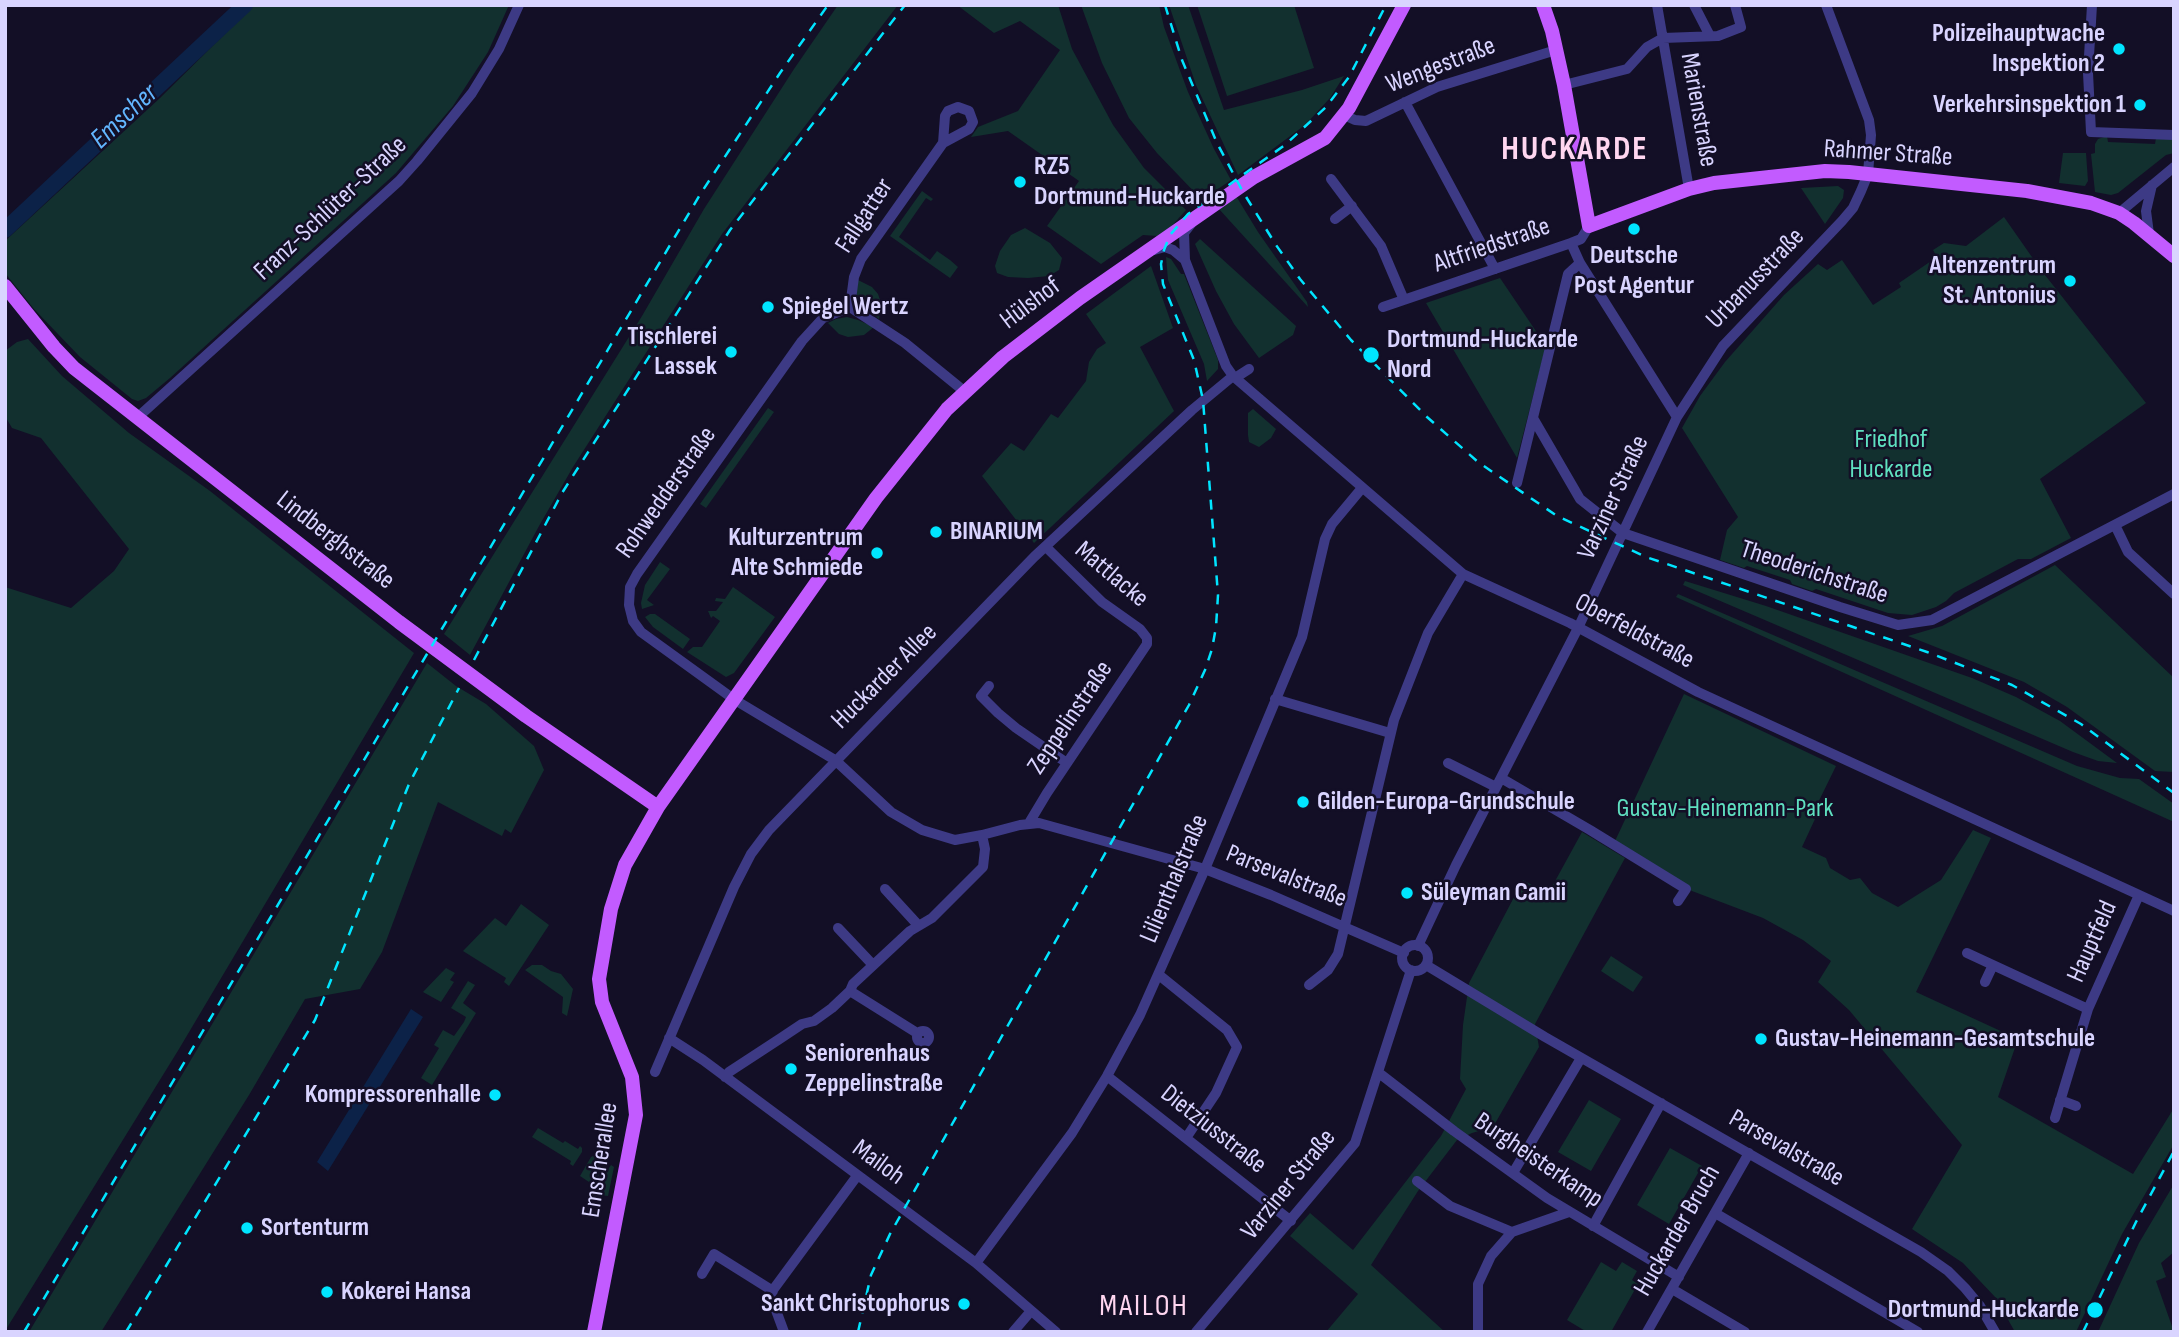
<!DOCTYPE html>
<meta charset="utf-8">
<style>
body{margin:0}
#map{position:relative;width:2179px;height:1337px;overflow:hidden;background:#130f26;font-family:"Sofia Sans Condensed",sans-serif}
canvas{display:block}
.frame{position:absolute;inset:0;border:7px solid #d9d4ff;pointer-events:none}
</style>
<div id="map">
<canvas width="2179" height="1337"></canvas>
<div class="frame"></div>
</div>
<script>
const ctx = document.querySelector('canvas').getContext('2d');
ctx.lineJoin = 'round';
function fill(path, color) {
  ctx.fillStyle = color;
  ctx.fill(path, 'evenodd');
}
function toPath(rows) {
  const path = new Path2D();
  for (const r of rows) {
    if (r.length === 3) {
      path.moveTo(r[0] + r[2], r[1]);
      path.arc(r[0], r[1], r[2], 0, 2 * Math.PI);
      continue;
    }
    path.moveTo(r[0], r[1]);
    for (let i = 2; i < r.length; i += 2) path.lineTo(r[i], r[i + 1]);
  }
  return path;
}
function stroke(path, color, width, dash) {
  ctx.strokeStyle = color;
  ctx.lineWidth = width;
  ctx.lineCap = dash ? 'butt' : 'round';
  ctx.setLineDash(dash || []);
  ctx.stroke(path);
}
function write(font, color, halo, rows, align = 'center') {
  ctx.font = font + ' "Sofia Sans Condensed",sans-serif';
  ctx.lineWidth = 5;
  ctx.setLineDash([]);
  ctx.textBaseline = 'middle';
  ctx.strokeStyle = halo;
  ctx.fillStyle = color;
  for (const [text, x, y, turn = 0] of rows) {
    ctx.save();
    ctx.translate(x, y);
    ctx.rotate((+turn || 0) * Math.PI / 180);
    ctx.textAlign = isNaN(turn) ? turn : align;
    if (halo) ctx.strokeText(text, 0, 0);
    ctx.fillText(text, 0, 0);
    ctx.restore();
  }
}
const green = toPath([
 [254,5,509,5,488,52,453,106,396,173,170,378,146,398,138,401,132,399,80,357,34,309,5,273,5,241,160,98],
 [838,5,898,5,722,234,573,467,539,526,470,655,444,634,642,316,704,209,794,69],
 [957,5,1058,5,1072,49,1113,125,1144,168,1186,210,1169,229,1157,236,1143,235,1101,264,1047,226,1079,181,1008,131,971,137,978,127,1018,111,1060,50,1020,21,994,33],
 [1081,5,1159,5,1164,27,1188,92,1214,149,1231,180,1202,200,1157,153,1129,118,1102,63],
 [1169,5,1188,5,1224,110,1302,90,1344,76,1330,98,1305,125,1238,175,1196,85],
 [1197,5,1294,5,1314,68,1227,96],
 [2107,136,2108,142,2155,144,2156,138,2174,138,2174,153,2166,155,2118,193,2111,195,2095,192,2091,154,2095,153,2095,144,2098,139],
 [2063,153,2086,153,2088,181,2085,186,2059,183],
 [1838,186,1844,190,1843,198,1825,224,1801,188],
 [922,191,933,199,931,201,926,198,899,237,930,260,937,251,950,260,958,267,950,278,890,236],
 [1236,196,1258,232,1307,302,1308,307,1219,209],
 [2004,217,2041,270,2146,403,2040,479,2071,538,2031,559,2018,559,1954,593,1946,601,1936,607,1912,615,1888,613,1816,589,1812,591,1792,584,1790,580,1747,566,1744,568,1720,560,1727,530,1738,517,1682,428,1700,396,1725,362,1784,295,1818,264,1827,270,1842,260,1873,305,1901,287,1899,283,1937,257,1933,250,1944,243,1966,246],
 [1025,228,1050,243,1062,258,1059,270,1049,276,1028,278,1008,277,997,273,995,266,1000,251,1011,235],
 [1200,239,1296,326,1293,335,1259,358,1234,324,1216,291,1195,244],
 [1166,257,1171,259,1181,274,1184,274,1218,360,1218,369,1207,381,1204,364,1168,280],
 [1151,266,1173,328,1140,347,1174,411,1034,543,982,476,1011,443,1024,451,1051,414,1058,418,1086,381,1089,362,1097,349,1106,343,1086,314],
 [1500,278,1546,346,1517,458,1426,303],
 [858,280,872,287,878,294,881,303,879,319,859,303,856,296],
 [847,317,858,320,874,327,864,335,848,337,839,334,828,323,836,319],
 [28,339,62,376,129,433,210,491,414,653,179,1049,5,1331,5,587,71,608,114,571,129,549,41,438,12,428,5,416,5,351,17,342],
 [768,408,774,412,706,508,700,504],
 [1253,409,1276,429,1271,438,1259,447,1249,442,1248,435,1248,413],
 [660,562,670,569,647,600,654,605,642,609,641,603,645,585],
 [2055,565,2174,678,2174,772,2155,771,2067,707,2024,682,1908,636,1942,626],
 [1685,581,1766,606,1972,678,2016,697,2060,721,2117,763,2098,761,2073,752,1683,585],
 [733,587,775,617,734,673,726,677,687,652,693,647,702,647,720,621,713,616,711,618,708,611,716,611,723,602,715,601,716,598,725,599],
 [1678,594,2077,766,2120,778,2139,779,2174,804,2174,822,1676,597],
 [650,614,655,614,690,639,683,649,653,627,645,617],
 [427,663,456,686,486,704,534,746,544,770,511,833,505,829,502,836,438,802,382,952,360,989,305,999,249,1095,101,1332,29,1332],
 [1684,694,1836,766,1811,817,1815,819,1802,847,1826,858,1830,868,1850,880,1860,878,1872,893,1898,907,1941,880,1973,830,1991,838,1916,992,2018,1039,1998,1097,2133,1174,2174,1108,2174,1144,2122,1234,2076,1332,2015,1332,1996,1298,1963,1263,1912,1229,1962,1145,1849,1010,1818,982,1831,961,1803,940,1763,918,1692,891,1615,841],
 [1582,832,1625,858,1535,1024,1539,1047,1493,1127,1472,1133,1457,1140,1418,1191,1371,1265,1445,1332,1326,1332,1358,1294,1290,1236,1310,1213,1353,1250,1441,1136,1466,1089,1460,1079,1463,1025,1469,983,1523,880,1548,894],
 [521,904,549,925,509,986,504,982,506,978,463,951,495,918,506,926],
 [1611,956,1643,977,1633,992,1601,971],
 [532,965,542,965,551,971,561,974,573,989,567,1016,562,1013,563,997,525,970],
 [446,968,455,973,450,980,454,982,441,1002,423,992],
 [468,981,475,985,463,1003,476,1013,432,1085,421,1078,439,1048,434,1045,443,1030,454,1036,464,1022,466,1017,451,1008],
 [1589,1100,1621,1119,1591,1171,1558,1152],
 [538,1128,563,1143,565,1141,578,1149,580,1146,582,1148,582,1152,573,1166,570,1164,571,1161,532,1137],
 [1670,1148,1702,1166,1669,1224,1637,1205],
 [595,1155,598,1156,594,1162,607,1171,611,1165,614,1167,608,1196,600,1195,595,1186,580,1176,591,1157],
 [2174,1184,2174,1252,2161,1263,2166,1277,2156,1281,2174,1332,2098,1332,2139,1243],
 [1601,1262,1616,1271,1622,1262,1637,1271,1632,1280,1638,1284,1611,1332,1587,1332,1567,1320]
]);
const water = toPath([
 [411,1009,423,1017,328,1171,317,1162]
]);
const river = toPath([
 [5,230,245,5]
]);
const minor = toPath([
 [1657,5,1689,189],
 [1694,5,1710,36],
 [2092,5,2088,73,2091,132,2174,135],
 [1564,85,1627,69,1647,47,1663,38,1718,36,1741,27,1735,5],
 [1405,102,1495,269],
 [1344,115,1355,120,1366,121,1437,87,1556,50],
 [1331,179,1381,246,1404,300],
 [2119,213,2174,167],
 [1335,219,1352,206],
 [1191,224,1184,233,1185,260,1226,366,1233,376,1463,574,1570,623,1698,692,2174,911],
 [2149,234,2146,211,2152,185],
 [1571,243,1580,263,1677,417],
 [1154,250,1165,247,1173,250,1185,260],
 [850,307,823,318,802,341,637,574,630,587,629,605,633,621,641,632,735,700,835,760,891,812,922,830,955,840,982,835,1020,825,1039,823,1205,869,1271,895,1404,953],
 [850,307,854,277,861,259,943,143,969,129,973,122,969,111,958,107,948,111,945,116,943,143],
 [850,307,905,343,964,391],
 [1383,307,1571,243,1581,239,1589,226],
 [1235,378,1249,369],
 [138,417,399,181,417,161,472,93,499,49,519,5],
 [1533,418,1580,499,1623,533,1840,607,1898,625,1932,620,2174,494],
 [1517,483,1568,274,1580,263],
 [2115,525,2128,552,2174,594],
 [989,686,981,696,998,713,1016,728,1067,763],
 [1275,699,1390,733],
 [1448,763,1496,787],
 [1501,778,1590,830,1686,889,1678,901],
 [1029,823,1047,793,1147,644,1147,638,1140,629,1102,602,1046,547],
 [885,889,918,925],
 [838,928,873,965],
 [1415,958,13],
 [1418,946,1456,865,1578,628,1677,417,1723,346,1842,221,1853,208,1861,191,1868,174,1871,135,1869,120,1826,5],
 [1967,953,2088,1009],
 [1426,965,1545,1037,1921,1252,1948,1271,1965,1288,1980,1306,1995,1332],
 [1159,975,1227,1030,1237,1047,1216,1093,1186,1138],
 [1985,982,1993,965],
 [1309,985,1328,970,1338,954,1394,720,1428,633,1463,574],
 [850,991,917,1033],
 [923,1037,6],
 [669,1038,703,1060,976,1263,1056,1332],
 [655,1072,734,887,751,854,769,830,1034,557,1192,410,1233,376],
 [1379,1073,1454,1131,1547,1198,1679,1277],
 [1107,1076,1291,1221],
 [725,1077,729,1072,781,1038,802,1024,814,1021,832,1008,850,991,853,984,910,931,932,918,983,867,985,849,982,835],
 [2060,1100,2076,1106],
 [2055,1118,2088,1009,2139,895],
 [1513,1173,1581,1058],
 [1417,1181,1450,1206,1512,1232],
 [1715,1213,1918,1332],
 [1593,1226,1661,1103],
 [976,1263,1072,1133,1107,1076,1140,1015,1205,869,1302,637,1325,539,1332,524,1362,488],
 [702,1274,714,1254,773,1291],
 [1672,1289,1745,1332],
 [784,1332,770,1294,857,1176],
 [1013,1332,1031,1311],
 [1196,1332,1355,1143,1411,970],
 [1478,1332,1478,1284,1491,1256,1512,1232,1569,1212],
 [1647,1332,1749,1153]
]);
const major = toPath([
 [1543,5,1552,31,1564,85,1589,226,1689,189,1714,183,1825,171,1849,172,2027,191,2091,203,2119,213,2134,223,2174,256],
 [5,286,54,347,74,368,399,622,526,716,658,807],
 [594,1332,636,1115,632,1077,602,1002,599,979,611,909,625,865,658,807,876,498,947,409,1003,357,1080,298,1254,177,1325,138,1349,108,1404,5]
]);
const rail = toPath([
 [1165,5,1182,60,1217,143,1243,192,1276,245,1300,279,1351,340,1427,417,1478,462,1557,516,1646,557,1927,652,2012,685,2081,724,2174,793],
 [474,660,562,493,730,230,905,5],
 [24,1332,701,193,780,73,828,5],
 [126,1332,315,1020,409,784,459,688],
 [858,1332,871,1275,890,1234,1189,705,1205,670,1212,649,1216,627,1218,595,1203,400,1194,360,1163,284,1161,264,1164,250,1170,235,1188,214,1285,145,1326,107,1349,77,1386,5],
 [2083,1332,2136,1222,2174,1151]
]);
const markers = [
 [2119,49,7,"#00e5ff"],
 [2140,105,7,"#00e5ff"],
 [1020,182,7,"#00e5ff"],
 [1634,229,7,"#00e5ff"],
 [2070,281,7,"#00e5ff"],
 [768,307,7,"#00e5ff"],
 [731,352,7,"#00e5ff"],
 [1371,355,9,"#00e5ff"],
 [936,532,7,"#00e5ff"],
 [877,553,7,"#00e5ff"],
 [1303,802,7,"#00e5ff"],
 [1407,893,7,"#00e5ff"],
 [1761,1039,7,"#00e5ff"],
 [791,1069,7,"#00e5ff"],
 [495,1095,7,"#00e5ff"],
 [247,1228,7,"#00e5ff"],
 [327,1292,7,"#00e5ff"],
 [964,1304,7,"#00e5ff"],
 [2095,1310,9,"#00e5ff"]
];
const poiNames = [
 ["Polizeihauptwache",2105,34,"right"],
 ["Inspektion 2",2105,64,"right"],
 ["Verkehrsinspektion 1",2126,105,"right"],
 ["RZ5",1034,167],
 ["Dortmund-Huckarde",1034,197],
 ["Deutsche",1634,256,"center"],
 ["Post Agentur",1634,286,"center"],
 ["Altenzentrum",2056,266,"right"],
 ["St. Antonius",2056,296,"right"],
 ["Spiegel Wertz",782,307],
 ["Tischlerei",717,337,"right"],
 ["Lassek",717,367,"right"],
 ["Dortmund-Huckarde",1387,340],
 ["Nord",1387,370],
 ["BINARIUM",950,532],
 ["Kulturzentrum",863,538,"right"],
 ["Alte Schmiede",863,568,"right"],
 ["Gilden-Europa-Grundschule",1317,802],
 ["Süleyman Camii",1421,893],
 ["Gustav-Heinemann-Gesamtschule",1775,1039],
 ["Seniorenhaus",805,1054],
 ["Zeppelinstraße",805,1084],
 ["Kompressorenhalle",481,1095,"right"],
 ["Sortenturm",261,1228],
 ["Kokerei Hansa",341,1292],
 ["Sankt Christophorus",950,1304,"right"],
 ["Dortmund-Huckarde",2079,1310,"right"]
];
const streetNames = [
 ["Wengestraße",1441,66,-21],
 ["Marienstraße",1698,110,80],
 ["Rahmer Straße",1888,154,4],
 ["Franz-Schlüter-Straße",331,209,-43],
 ["Fallgatter",865,216,-57],
 ["Altfriedstraße",1492,246,-19],
 ["Urbanusstraße",1756,279,-46],
 ["Hülshof",1031,304,-37],
 ["Rohwedderstraße",667,493,-55],
 ["Varziner Straße",1614,498,-65],
 ["Lindberghstraße",335,541,38],
 ["Theoderichstraße",1814,573,18],
 ["Mattlacke",1111,575,40],
 ["Oberfeldstraße",1634,632,28],
 ["Huckarder Allee",885,677,-45],
 ["Zeppelinstraße",1071,718,-56],
 ["Parsevalstraße",1286,877,22],
 ["Lilienthalstraße",1175,879,-67],
 ["Hauptfeld",2093,942,-66],
 ["Dietziusstraße",1213,1130,38],
 ["Parsevalstraße",1786,1149,30],
 ["Emscherallee",601,1160,-81],
 ["Burgheisterkamp",1538,1161,34],
 ["Mailoh",878,1163,36],
 ["Varziner Straße",1289,1185,-51],
 ["Huckarder Bruch",1678,1231,-60]
];
const parkNames = [
 ["Friedhof",1891,440],
 ["Huckarde",1891,470],
 ["Gustav-Heinemann-Park",1725,809]
];
const waterNames = [
 ["Emscher",125,117,-43]
];
const quarterNames = [
 ["MAILOH",1144,1307]
];
const districtNames = [
 ["HUCKARDE",1575,151]
];
fill(green, '#12302f');
fill(water, '#0c2248');
stroke(river, '#0c2248', 16);
stroke(minor, '#3d3a85', 10);
stroke(major, '#c25bff', 14);
stroke(rail, '#00e5ff', 2.5, [10, 9]);
for (const [x, y, r, color] of markers) {
  const dot = new Path2D();
  dot.arc(x, y, r, 0, 2 * Math.PI);
  ctx.fillStyle = color;
  ctx.fill(dot);
  stroke(dot, '#130f26', 2.5);
}
write('bold 26px', '#d9d4ff', '#130f26', poiNames, 'left');
write('26px', '#d9d4ff', '#130f26', streetNames);
write('26px', '#5fe0c0', '#130f26', parkNames);
write('italic 28px', '#62b6ff', '#130f26', waterNames);
ctx.letterSpacing = '2px';
write('30px', '#ffd6f0', '#130f26', quarterNames);
ctx.letterSpacing = '0px';
ctx.letterSpacing = '2px';
write('bold 33px', '#ffd6f0', '#130f26', districtNames);
ctx.letterSpacing = '0px';
</script>
